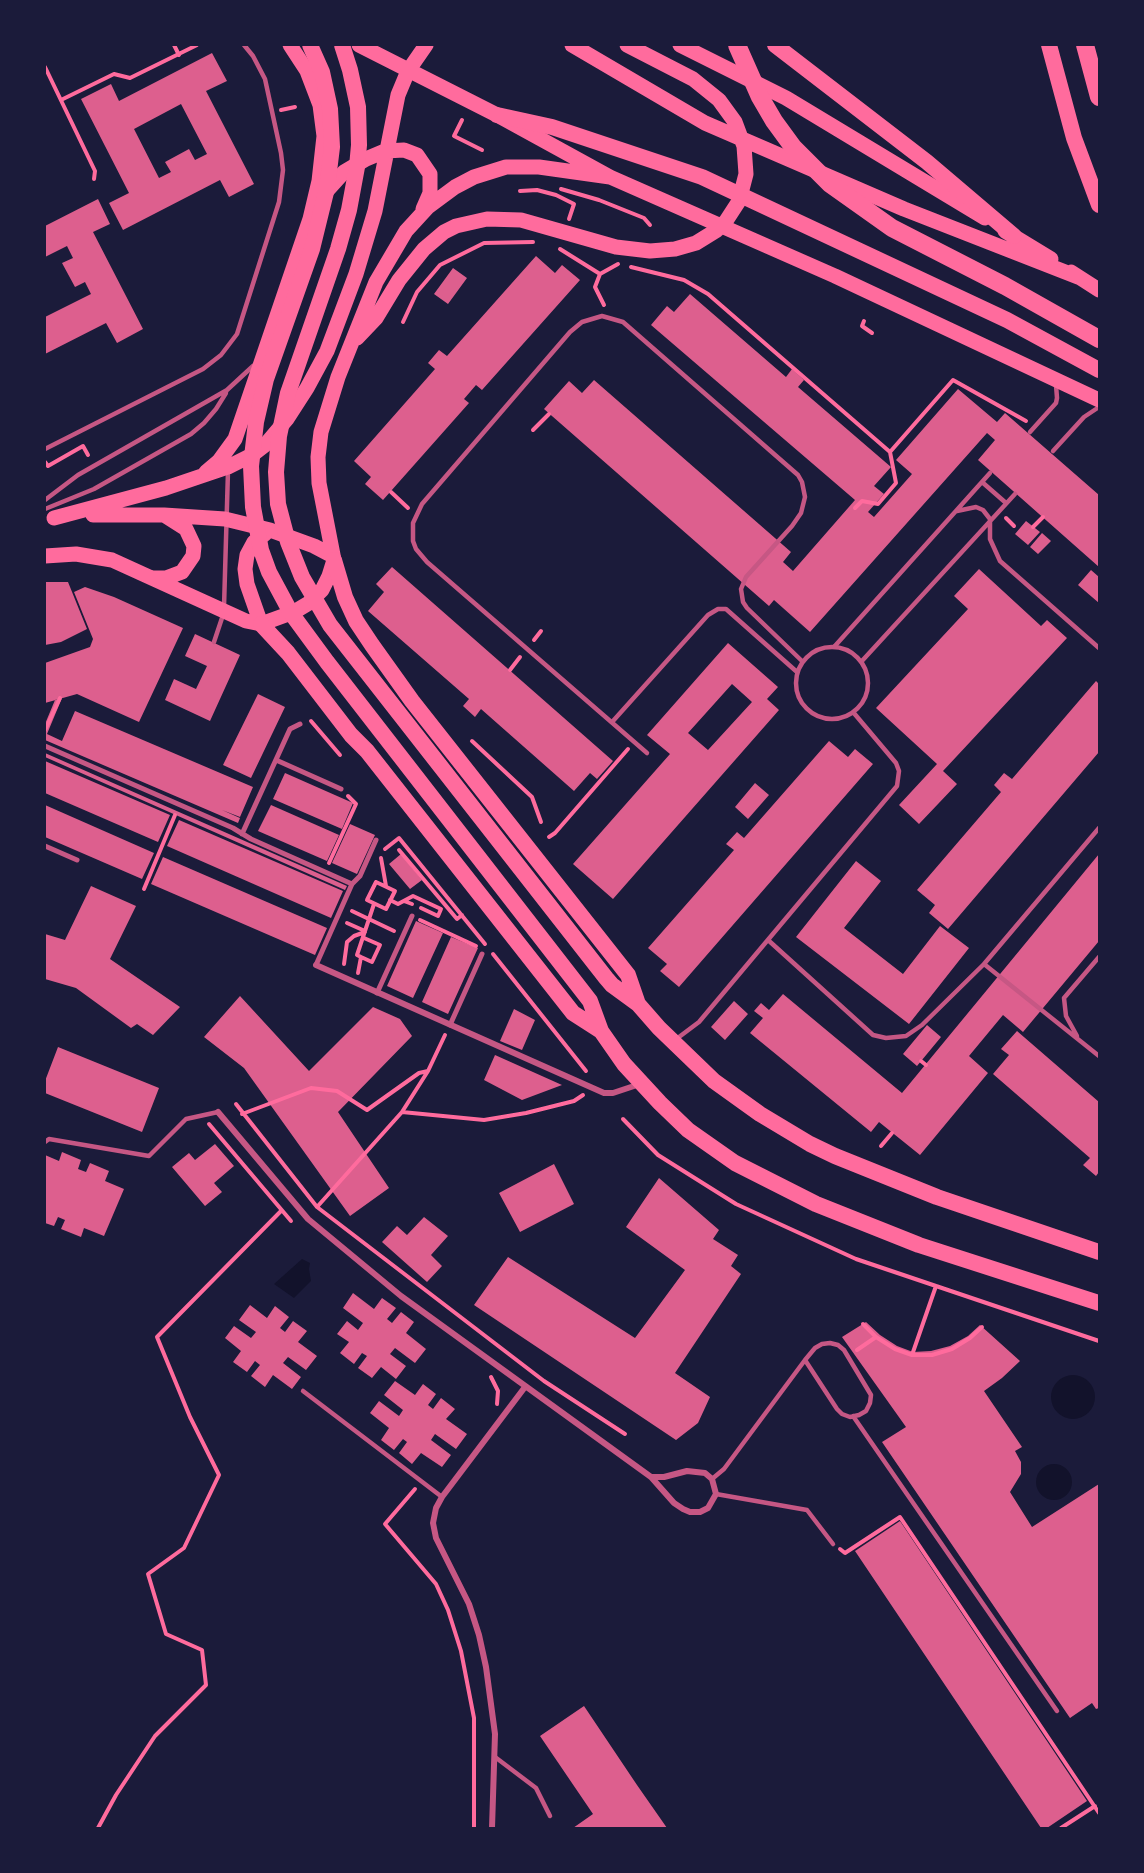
<!DOCTYPE html>
<style>
body{margin:0}
#map{position:relative;width:1144px;height:1873px;overflow:hidden;background:#1b1b3a;font-family:"Varela Round",sans-serif}
canvas{display:block}
.frame{position:absolute;inset:0;border:46px solid #1b1b3a;pointer-events:none}
</style>
<div id="map">
<canvas width="1144" height="1873"></canvas>
<div class="frame"></div>
</div>
<script>
const ctx = document.querySelector('canvas').getContext('2d');
ctx.lineJoin = 'round';
function fill(path, color) {
  ctx.fillStyle = color;
  ctx.fill(path, 'evenodd');
}
function toPath(rows) {
  const path = new Path2D();
  for (const r of rows) {
    if (r.length === 3) {
      path.moveTo(r[0] + r[2], r[1]);
      path.arc(r[0], r[1], r[2], 0, 2 * Math.PI);
      continue;
    }
    path.moveTo(r[0], r[1]);
    for (let i = 2; i < r.length; i += 2) path.lineTo(r[i], r[i + 1]);
  }
  return path;
}
function stroke(path, color, width, dash) {
  ctx.strokeStyle = color;
  ctx.lineWidth = width;
  ctx.lineCap = dash ? 'butt' : 'round';
  ctx.setLineDash(dash || []);
  ctx.stroke(path);
}
const water = toPath([
 [302,1259,310,1263,309,1269,311,1281,294,1298,274,1284],
 [1073,1397,22],
 [1054,1482,18]
]);
const building = toPath([
 [212,53,227,81,206,91,254,184,229,197,220,180,123,230,109,203,129,193,81,99,111,84,119,101],
 [181,104,207,154,195,160,189,149,165,162,171,172,159,178,134,129],
 [98,199,110,224,93,232,143,329,117,343,106,323,45,354,45,317,91,294,85,282,75,287,62,263,73,258,67,246,45,257,45,226],
 [536,256,555,273,562,265,580,280,482,390,476,385,464,399,469,403,383,500,365,484,371,477,354,461,435,369,428,363,439,350,447,356],
 [453,268,467,278,448,304,434,294],
 [690,294,786,377,792,369,804,380,798,387,891,467,874,486,884,494,868,512,874,517,912,474,896,460,958,389,997,422,1005,413,1099,495,1099,567,978,460,995,440,987,433,810,632,774,600,769,606,544,409,569,381,582,393,594,380,791,552,783,562,793,571,855,500,651,325,667,306,674,312],
 [1026,521,1040,532,1028,545,1015,534],
 [1042,533,1051,541,1038,554,1030,547],
 [392,567,613,761,597,779,590,773,574,791,481,709,475,717,463,706,469,699,368,611,384,592,376,584],
 [979,569,1041,626,1047,620,1067,638,943,771,957,784,919,824,899,805,937,764,876,708,968,609,954,596],
 [1091,570,1099,577,1099,603,1078,585],
 [45,582,68,582,87,629,61,642,45,645],
 [85,587,114,597,183,628,139,722,77,694,45,703,45,663,90,647,93,639,74,592],
 [195,634,240,655,210,721,165,700,174,679,196,689,207,666,185,656],
 [728,643,778,687,767,699,779,710,613,899,573,864,670,754,647,735],
 [732,684,752,702,708,750,688,733],
 [1096,681,1099,684,1099,752,948,929,929,913,935,905,917,890,1001,792,994,785,1004,773,1012,779],
 [258,694,285,707,251,778,223,765],
 [62,698,47,734,62,741,75,711,253,787,240,817,222,810,240,818,238,823,45,740,45,724,55,700],
 [829,741,848,757,855,749,873,764,679,987,660,971,667,964,648,948,734,850,726,844,737,832,744,838],
 [45,753,347,886,345,890,45,757],
 [45,761,170,815,158,842,45,793],
 [285,773,353,803,342,829,273,799],
 [755,783,769,795,748,819,735,807],
 [45,805,154,853,142,879,45,837],
 [271,805,339,835,327,861,258,831],
 [179,820,343,891,331,918,167,846],
 [350,824,375,835,357,874,332,863],
 [401,854,422,880,410,889,389,864],
 [1099,854,1099,941,1023,1032,1003,1015,969,1056,988,1073,920,1155,879,1122,871,1132,750,1033,763,1018,754,1011,761,1003,769,1010,783,994,902,1093],
 [163,857,327,928,315,955,151,884],
 [856,861,881,881,844,928,903,974,940,926,969,948,909,1024,796,937],
 [91,886,136,906,110,959,180,1007,153,1035,137,1024,131,1028,76,988,45,979,45,934,65,940],
 [416,921,443,933,413,998,387,986],
 [451,937,478,948,448,1014,422,1002],
 [240,996,309,1071,373,1007,400,1019,412,1036,338,1112,389,1188,350,1216,244,1068,204,1037],
 [734,1001,748,1014,725,1040,711,1027],
 [514,1009,535,1020,522,1050,500,1041],
 [927,1025,941,1037,917,1066,903,1054],
 [1017,1031,1099,1102,1099,1172,1096,1176,1083,1165,1090,1158,993,1074,1009,1055,1001,1049],
 [58,1047,159,1088,142,1132,45,1093,45,1081],
 [495,1055,562,1085,522,1100,484,1080],
 [215,1144,234,1166,214,1183,222,1192,205,1206,172,1167,189,1153,195,1160],
 [62,1152,81,1160,78,1169,86,1172,90,1163,109,1171,105,1181,124,1189,104,1236,84,1228,81,1237,61,1229,65,1220,58,1217,54,1226,45,1223,45,1155,59,1161],
 [554,1164,574,1204,520,1232,499,1193],
 [659,1178,719,1230,713,1239,738,1255,731,1266,741,1274,675,1373,710,1397,698,1423,676,1440,474,1305,508,1257,635,1338,685,1270,626,1227],
 [424,1217,448,1236,431,1255,442,1266,427,1282,382,1242,397,1226,407,1235],
 [353,1293,374,1309,382,1298,396,1308,387,1319,392,1323,401,1312,414,1322,406,1333,426,1349,415,1363,395,1348,390,1354,406,1366,396,1379,381,1367,372,1378,358,1368,367,1356,362,1353,354,1364,340,1353,349,1342,337,1334,347,1321,358,1330,363,1323,343,1308],
 [250,1305,267,1318,275,1306,289,1317,280,1328,285,1332,293,1321,307,1331,298,1342,317,1356,306,1370,288,1357,283,1363,301,1377,292,1389,273,1375,265,1387,251,1376,260,1365,255,1361,247,1372,233,1362,241,1351,225,1338,234,1326,251,1338,256,1332,239,1320],
 [866,1322,880,1335,897,1346,913,1352,931,1351,950,1346,968,1336,980,1325,1020,1361,1002,1378,984,1391,1022,1447,1015,1451,1021,1462,1021,1474,1010,1492,1032,1527,1099,1484,1099,1708,1096,1709,1092,1703,1070,1718,882,1442,906,1427,842,1337],
 [395,1381,415,1395,423,1384,436,1394,428,1405,433,1409,441,1398,455,1409,446,1419,467,1434,456,1449,435,1434,431,1440,451,1455,442,1467,421,1453,412,1464,399,1453,407,1442,403,1439,394,1450,381,1440,389,1428,370,1413,379,1401,399,1416,403,1410,384,1395],
 [900,1521,1087,1801,1047,1828,1041,1828,855,1551],
 [584,1706,637,1785,667,1828,573,1828,593,1814,540,1736]
]);
const path = toPath([
 [174,45,179,55],
 [45,67,95,171,94,179],
 [61,100,114,74,130,78,197,45],
 [281,110,295,107],
 [462,120,454,136,482,150],
 [561,189,599,200,644,218,650,225],
 [520,191,537,190,556,195,574,204,569,219],
 [560,249,600,274,595,287,604,305],
 [631,267,684,280,708,294,890,452],
 [600,274,618,264],
 [864,321,862,326,872,333],
 [403,322,417,292,440,265,484,243,533,242],
 [533,430,549,414],
 [45,462,48,466,83,446,88,455],
 [391,492,408,508],
 [855,508,862,501,878,504,896,483,890,452,953,380,1026,421],
 [1006,518,1014,526],
 [1033,527,1043,517],
 [534,640,541,631],
 [510,670,520,657],
 [311,721,340,755],
 [45,730,60,698],
 [472,741,532,797,541,822],
 [549,837,555,833,628,749],
 [385,849,399,838,485,944],
 [399,850,457,919,462,915],
 [381,858,386,886],
 [329,863,356,804,348,796],
 [376,882,395,891,386,909,367,900,376,882],
 [144,889,175,815],
 [390,900,398,904,413,896,441,909,438,916,421,908],
 [404,901,412,904],
 [352,911,394,931],
 [420,920,476,946],
 [347,923,365,931],
 [493,954,586,1071],
 [361,957,372,962,380,945,364,938],
 [344,964,347,942,354,936,365,932],
 [358,973,361,957,357,955,374,904],
 [921,1061,926,1065],
 [236,1104,317,1207,544,1381,625,1434],
 [402,1112,484,1120,526,1113,574,1101,583,1095],
 [242,1114,311,1088,337,1091,367,1110,419,1073,428,1071],
 [623,1119,658,1155,736,1204,856,1259,1099,1341],
 [209,1124,291,1221],
 [881,1146,892,1133],
 [317,1207,402,1112,428,1071,445,1035],
 [863,1324,876,1337,895,1349,912,1355,932,1355,952,1349,970,1338,982,1327],
 [857,1350,876,1337],
 [912,1355,936,1286],
 [491,1377,498,1391,497,1404],
 [415,1489,385,1524,436,1584,448,1610,461,1651,474,1718,474,1828],
 [840,1549,845,1553,900,1517,1099,1813],
 [98,1828,116,1795,155,1736,206,1685,202,1650,166,1634,148,1574,184,1548,219,1475,190,1417,157,1337,281,1211],
 [1061,1828,1095,1806]
]);
const service = toPath([
 [1030,432,1056,403,1057,398,1056,385],
 [45,449,203,369,221,355,237,334,279,202,283,170,281,153,265,79,253,56,244,45],
 [1053,451,1084,417,1099,407],
 [982,482,1006,503],
 [45,500,78,475,227,390,253,366],
 [45,509,94,489,191,434,204,423,216,409,226,393],
 [957,511,976,507,983,510,990,519],
 [990,519,990,539,1000,561,1099,648],
 [224,607,228,471],
 [214,642,223,615],
 [834,647,990,473],
 [832,683,36],
 [861,662,1015,494],
 [613,721,708,615,718,609,726,609,797,672],
 [647,753,427,562,416,549,413,541,413,523,422,504,570,332,582,322,602,316,623,322,798,475,802,482,805,497,801,513,792,526,746,577,741,589,743,602,747,608,803,662],
 [768,940,873,1035,886,1038,906,1036,922,1025,984,964,1099,828],
 [984,964,1099,1056],
 [1077,1036,1066,1016,1064,998,1099,957],
 [675,1040,699,1022,897,786,899,771,896,763,853,712],
 [45,1142,49,1139,149,1156,186,1119,218,1112],
 [303,1391,442,1497],
 [853,1416,1057,1711],
 [712,1479,724,1469,805,1360,815,1348,822,1344,830,1343,838,1345,844,1350,871,1395,870,1403,866,1411,859,1415,850,1417,842,1414,837,1409,805,1360],
 [716,1494,807,1510,833,1544],
 [495,1757,536,1788,550,1816]
]);
const pedestrian = toPath([
 [45,746,233,828,251,839,352,884],
 [276,760,341,789],
 [242,834,290,729,300,724],
 [45,846,77,860],
 [316,965,352,884,360,876,376,840],
 [377,993,412,916],
 [450,1025,482,954]
]);
const minor = toPath([
 [316,965,604,1093,613,1093,640,1084],
 [218,1112,308,1219,401,1296,651,1477,674,1503,683,1509,690,1512,700,1512,708,1508,716,1494,712,1479,705,1473,687,1471,664,1477,651,1477],
 [492,1828,495,1734,486,1667,479,1635,469,1604,436,1538,433,1523,436,1508,442,1497,525,1387]
]);
const primary = toPath([
 [359,45,497,115,610,177,835,276,1099,400],
 [572,45,705,123,904,209,1078,277],
 [680,45,786,98,985,218],
 [325,193,344,172,366,159,385,151,404,150,417,155,430,174,430,193,423,209],
 [1005,231,1051,259],
 [1071,272,1099,290],
 [357,338,376,318,399,280,424,249,444,232,456,226,487,219,521,220,616,247,650,251,675,249,696,243,717,230,726,221,739,201,746,174,744,146,735,122,719,100,693,79,627,45],
 [206,472,219,461,235,439,310,219,319,181,324,136,320,105,307,71,290,45],
 [93,515,164,515,225,519,270,530,314,546,333,556],
 [54,518,166,488,228,467,252,455,265,445,287,419,307,388,327,351,356,274,375,211,398,95,408,71,426,45],
 [45,556,76,554,112,560,246,621,261,624,294,612,309,603,322,590,329,576,334,560,319,483,318,457,321,432,338,377,376,282,406,231,428,207,455,187,474,177,506,167,539,167,610,177],
 [153,578,166,578,182,572,193,556,194,546,186,529,164,515],
 [261,624,247,584,245,569,247,555,254,542,265,534]
]);
const trunk = toPath([
 [310,45,322,72,330,109,332,147,327,188,312,249,266,379,256,422,251,466,253,507,261,550,269,572,291,613,327,662,590,1001,601,1031,624,1064,660,1103,688,1130,735,1163,816,1204,919,1245,1099,1303],
 [342,45,350,70,358,107,359,145,357,167,349,210,338,249,288,393,279,436,276,472,278,504,288,542,302,577,330,625,606,978,612,985,638,1004,659,1028,714,1081,760,1114,810,1144,835,1156,937,1197,1099,1252],
 [775,45,927,162,1014,236],
 [1049,45,1074,138,1099,205],
 [497,115,552,127,702,177,1007,320,1099,370],
 [334,560,345,597,356,621,372,645,412,701,628,975,638,1004],
 [261,624,288,653,351,735,367,751,573,1013,601,1031]
]);
const motorway = toPath([
 [737,45,760,97,774,121,793,147,830,184,892,228,1005,286,1099,339],
 [1085,45,1099,97]
]);
fill(water, '#12122b');
fill(building, '#dd5f8e');
stroke(path, '#ff6b9d', 4);
stroke(service, '#c65784', 4.5);
stroke(pedestrian, '#c65784', 5);
stroke(minor, '#c65784', 6);
stroke(primary, '#ff6b9d', 15);
stroke(trunk, '#ff6b9d', 16);
stroke(motorway, '#ff6b9d', 18);
</script>
